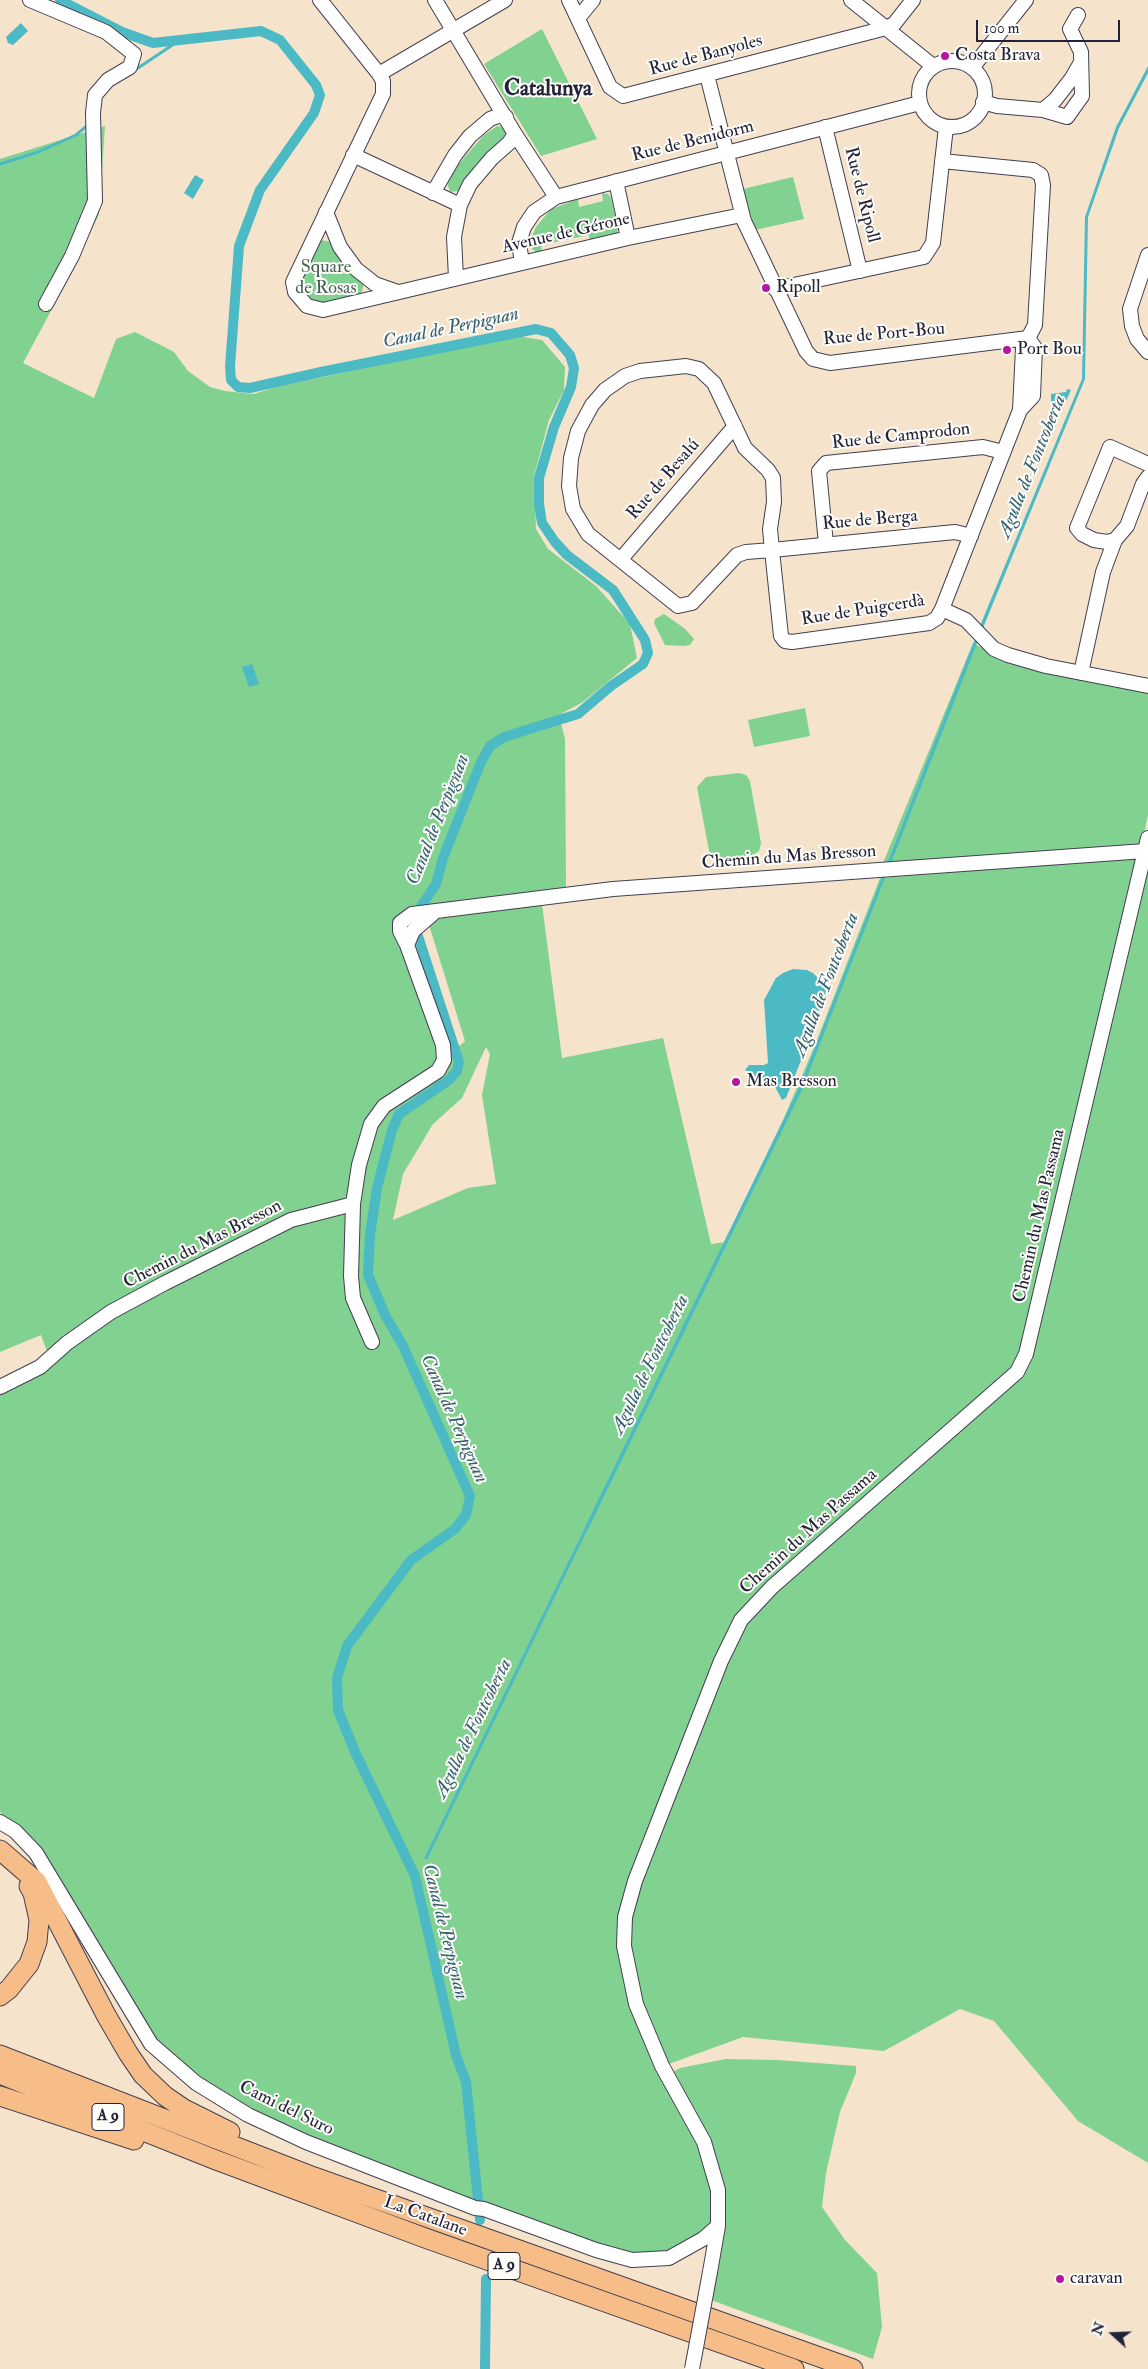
<!DOCTYPE html>
<meta charset="utf-8">
<style>
body{margin:0}
#map{position:relative;width:1148px;height:2369px;overflow:hidden;background:#f5e4cb;font-family:"IM FELL Double Pica",serif}
canvas{display:block}
.north{position:absolute;left:1088px;top:2309px;width:50px;height:50px;-webkit-text-stroke:4px #fdfcf7;paint-order:stroke;rotate:290deg;font-size:14px;font-weight:700;line-height:20px;text-align:center;color:#22223b}
.north::after{content:'';display:block;margin:auto;width:18px;height:22px;background:#22223b;clip-path:polygon(50% 0,100% 100%,50% 72%,0 100%)}
.scale{position:absolute;left:976px;top:20px;width:144px;height:22px;box-sizing:border-box;border:2px solid #22223b;border-top:0;padding-left:6px;font-size:15px;line-height:18px;white-space:nowrap;color:#22223b;-webkit-text-stroke:4px #fdfcf7;paint-order:stroke}
</style>
<div id="map">
<canvas width="1148" height="2369"></canvas>
<div class="north">N</div>
<div class="scale">100 m</div>
</div>
<script>
const ctx = document.querySelector('canvas').getContext('2d');
ctx.lineJoin = 'round';
function fill(path, color) {
  ctx.fillStyle = color;
  ctx.fill(path, 'evenodd');
}
function toPath(rows) {
  const path = new Path2D();
  for (const r of rows) {
    if (r.length === 3) {
      path.moveTo(r[0] + r[2], r[1]);
      path.arc(r[0], r[1], r[2], 0, 2 * Math.PI);
      continue;
    }
    path.moveTo(r[0], r[1]);
    for (let i = 2; i < r.length; i += 2) path.lineTo(r[i], r[i + 1]);
  }
  return path;
}
function stroke(path, color, width, dash) {
  ctx.strokeStyle = color;
  ctx.lineWidth = width;
  ctx.lineCap = dash ? 'butt' : 'round';
  ctx.setLineDash(dash || []);
  ctx.stroke(path);
}
function write(font, color, halo, rows, align = 'center') {
  ctx.font = font + ' "IM FELL Double Pica",serif';
  ctx.lineWidth = 4;
  ctx.setLineDash([]);
  ctx.textBaseline = 'middle';
  ctx.strokeStyle = halo;
  ctx.fillStyle = color;
  for (const [text, x, y, turn = 0] of rows) {
    ctx.save();
    ctx.translate(x, y);
    ctx.rotate((+turn || 0) * Math.PI / 180);
    ctx.textAlign = isNaN(turn) ? turn : align;
    if (halo) ctx.strokeText(text, 0, 0);
    ctx.fillText(text, 0, 0);
    ctx.restore();
  }
}
const green = toPath([
 [542,29,597,139,541,156,484,64],
 [105,126,99,214,74,268,23,363,94,398,116,339,135,332,174,352,188,371,210,387,225,391,254,394,276,387,518,336,542,340,565,367,564,390,549,420,534,476,536,529,548,549,596,586,630,624,637,658,583,702,559,715,565,739,566,890,414,906,399,914,392,927,439,1046,440,1060,435,1068,381,1103,349,1201,290,1216,48,1354,41,1335,0,1352,0,159],
 [497,126,503,127,506,131,504,137,476,164,458,191,450,192,447,183,457,166,483,136],
 [793,177,804,219,755,230,743,189],
 [602,193,608,194,611,198,618,228,617,234,590,241,589,235,541,245,542,252,537,253,531,248,530,241,536,227,551,209,578,199,579,207,603,201],
 [322,240,331,242,364,283,361,295,325,304,314,302,302,288,300,280,318,242],
 [664,614,684,628,694,639,690,645,684,646,665,645,654,623,655,619],
 [973,643,992,653,1148,691,1148,815,1141,847,883,863],
 [805,708,810,736,754,747,748,720],
 [739,773,746,775,750,781,761,843,759,851,753,855,715,861,710,856,697,787,706,777],
 [1138,858,1022,1352,1013,1369,769,1583,716,1659,619,1946,699,2144,713,2191,713,2226,667,2254,632,2255,574,2238,308,2138,250,2111,198,2079,155,2041,39,1851,0,1812,0,1392,114,1316,293,1224,356,1208,363,1166,375,1126,387,1109,465,1041,429,925,435,919,542,904,562,1058,663,1038,711,1244,713,1244,725,1242,783,1120,815,1045,880,878],
 [486,1047,490,1054,482,1095,496,1184,468,1188,393,1220,403,1174,433,1124,462,1098],
 [1148,861,1148,2163,1078,2121,994,2021,960,2009,884,2051,743,2037,666,2065,641,2003,629,1946,630,1917,640,1883,725,1663,745,1623,776,1590,1021,1375],
 [726,2059,778,2060,856,2066,856,2073,840,2112,826,2173,822,2207,845,2240,877,2273,882,2327,873,2359,711,2300,723,2189,671,2073,680,2068]
]);
const water = toPath([
 [21,23,28,31,13,45,8,43,6,37],
 [1148,66,1148,73,1119,128,1088,217,1085,379,985,623,889,868,885,869,982,621,1082,379,1085,217,1116,127],
 [195,175,204,180,193,199,184,193],
 [1067,389,1071,390,1065,403,1051,402,1051,394,1066,392],
 [252,664,259,684,249,687,242,667],
 [885,870,888,870,802,1090,589,1527,586,1525,799,1088],
 [793,969,807,970,813,973,823,983,826,990,822,1006,798,1068,786,1098,782,1100,772,1081,752,1076,745,1070,749,1065,764,1065,768,1063,764,1000,776,978,783,973]
]);
const stream = toPath([
 [135,70,180,40],
 [0,164,38,152,76,135,88,125],
 [426,1858,589,1523]
]);
const canal = toPath([
 [60,0,122,32,153,43,261,31,280,40,316,85,320,95,314,113,260,190,239,246,230,366,231,380,238,387,250,388,321,372,536,329,551,333,570,355,574,368,571,387,554,427,539,478,539,504,542,523,555,542,567,555,613,590,645,640,648,653,643,664,611,686,578,714,504,737,490,746,481,762,443,858,436,884,420,908],
 [418,936,459,1062,457,1071,449,1080,399,1114,392,1130,377,1188,370,1235,368,1275,385,1315,403,1346,470,1496,466,1515,455,1529,411,1560,347,1646,337,1678,338,1710,355,1752,415,1876,456,2055,466,2082,480,2220],
 [485,2369,486,2279]
]);
const minor = toPath([
 [30,0,106,32,134,54,130,67,108,80,95,95,93,113,95,201,72,256,46,304],
 [320,0,379,74,383,81,383,94,293,282,295,292,307,306,323,310,628,238,742,215],
 [435,0,515,134,556,197],
 [569,0,610,87,623,96,886,28,894,24,913,0],
 [851,0,933,66],
 [1078,15,1070,29,1081,52,1082,96,1067,117,1043,110,1055,100,1072,78,1080,64],
 [579,17,593,0],
 [952,94,33],
 [972,68,1026,0],
 [379,74,505,0],
 [707,75,744,221,806,351,813,359,830,363,1028,338],
 [983,102,997,106,1043,110],
 [825,127,860,271],
 [353,155,460,205],
 [942,161,1033,170,1041,175,1043,185,1035,325,1023,348,1020,410],
 [616,181,628,238],
 [433,193,455,155,470,136,490,119,498,116,506,117],
 [326,212,340,247,356,269,375,284,398,292],
 [1148,255,1130,309,1132,326,1137,339,1148,352],
 [522,263,519,243,524,227,534,212,556,197,920,103],
 [456,278,454,237,460,205,470,184,492,158,509,143,515,134],
 [775,289,924,257,933,243,946,127],
 [686,366,699,369,714,383,745,448,768,470,773,478,774,502,770,529,772,550,746,552,737,555,692,603,678,606,588,534,573,509,569,486,571,458,578,431,592,405,605,390,625,376,640,371,686,366],
 [971,536,955,532,772,550,781,636,785,641,792,642,929,623,937,618,942,609,1020,410,1033,396,1035,348,1028,338],
 [1115,540,1107,542,1094,540,1082,534,1077,528,1110,447,1148,464],
 [826,544,819,471,826,463,983,447,1003,452],
 [621,559,735,426],
 [942,609,966,620,994,649,1008,655,1046,666,1148,686],
 [1081,673,1103,572,1115,540,1127,526,1143,484,1148,477],
 [407,945,413,931,436,911],
 [353,1204,351,1276,353,1298,372,1342],
 [0,1387,40,1367,67,1343,111,1312,165,1283,291,1220,353,1204,359,1165,371,1124,384,1106,438,1071,444,1060,443,1045,407,945,400,931,400,923,412,914,613,889,1145,851],
 [0,1822,15,1831,36,1853,151,2044,196,2083,248,2115,306,2142,475,2208,484,2209,596,2250,632,2260,669,2258,703,2239,718,2226],
 [710,2272,718,2226,718,2190,704,2142,662,2066,636,2004,624,1946,625,1917,635,1881,721,1661,741,1620,772,1587,1017,1372,1026,1354,1148,838]
]);
const highway = toPath([
 [0,1850,37,1882,106,2015,128,2053,143,2075,165,2096,184,2109,230,2132],
 [0,1996,9,1989,29,1964,37,1942,39,1920,33,1893,29,1886],
 [0,2055,314,2177,853,2369],
 [0,2074,216,2160,425,2238,794,2369],
 [0,2096,134,2140]
]);
const minorBridge = toPath([
 [692,2369,710,2272]
]);
const markers = [
 [945,56,5,"#b5179e"],
 [766,288,5,"#b5179e"],
 [1007,350,5,"#b5179e"],
 [736,1082,5,"#b5179e"],
 [1060,2279,5,"#b5179e"]
];
const shields = [
 [108,2117,32],
 [504,2266,32]
];
const shieldNames = [
 ["A 9",108,2117],
 ["A 9",504,2266]
];
const streetNames = [
 ["Rue de Banyoles",706,56,-15],
 ["Rue de Benidorm",693,142,-14],
 ["Rue de Ripoll",861,195,76],
 ["Avenue de Gérone",566,234,-13],
 ["Rue de Port-Bou",884,335,-5],
 ["Rue de Camprodon",901,437,-6],
 ["Rue de Besalú",664,480,-49],
 ["Rue de Berga",870,521,-5],
 ["Rue de Puigcerdà",863,611,-9],
 ["Chemin du Mas Bresson",789,858,-4],
 ["Chemin du Mas Passama",1040,1216,-77],
 ["Chemin du Mas Bresson",203,1245,-27],
 ["Chemin du Mas Passama",809,1532,-42],
 ["Cami del Suro",286,2109,26],
 ["La Catalane",425,2217,20]
];
const poiNames = [
 ["Costa Brava",955,56],
 ["Ripoll",776,288],
 ["Port Bou",1017,350],
 ["Mas Bresson",746,1082],
 ["caravan",1070,2279]
];
const parkNames = [
 ["Square",326,268],
 ["de Rosas",326,289]
];
const waterNames = [
 ["Canal de Perpignan",451,329,-12],
 ["Agulla de Fontcoberta",1033,467,-68],
 ["Canal de Perpignan",439,820,-68],
 ["Agulla de Fontcoberta",827,985,-69],
 ["Agulla de Fontcoberta",651,1365,-64],
 ["Canal de Perpignan",453,1419,66],
 ["Agulla de Fontcoberta",474,1729,-64],
 ["Canal de Perpignan",444,1932,76]
];
const districtNames = [
 ["Catalunya",548,90]
];
fill(green, '#81d191');
fill(water, '#4cbac4');
stroke(stream, '#4cbac4', 3);
stroke(canal, '#4cbac4', 10);
stroke(minor, '#423f51', 16);
stroke(highway, '#423f51', 21);
stroke(minor, '#fff', 14);
stroke(highway, '#f7bd88', 19);
stroke(minorBridge, '#423f51', 16, []);
stroke(minorBridge, '#fff', 14);
for (const [x, y, r, color] of markers) {
  const dot = new Path2D();
  dot.arc(x, y, r, 0, 2 * Math.PI);
  ctx.fillStyle = color;
  ctx.fill(dot);
  stroke(dot, '#fdfcf7', 2);
}
for (const [x, y, w] of shields) {
  const box = new Path2D();
  box.roundRect(x - w / 2, y - 13.5, w, 27, 4);
  ctx.fillStyle = '#fdfcf7';
  ctx.fill(box);
  stroke(box, '#22223b', 1);
}
write('bold 16px', '#22223b', null, shieldNames);
write('18px', '#22223b', '#fdfcf7', streetNames);
write('18px', '#22223b', '#fdfcf7', poiNames, 'left');
write('18px', '#435f59', '#fdfcf7', parkNames);
write('italic 19px', '#335f72', '#fdfcf7', waterNames);
write('bold 22px', '#22223b', '#fdfcf7', districtNames);
</script>
